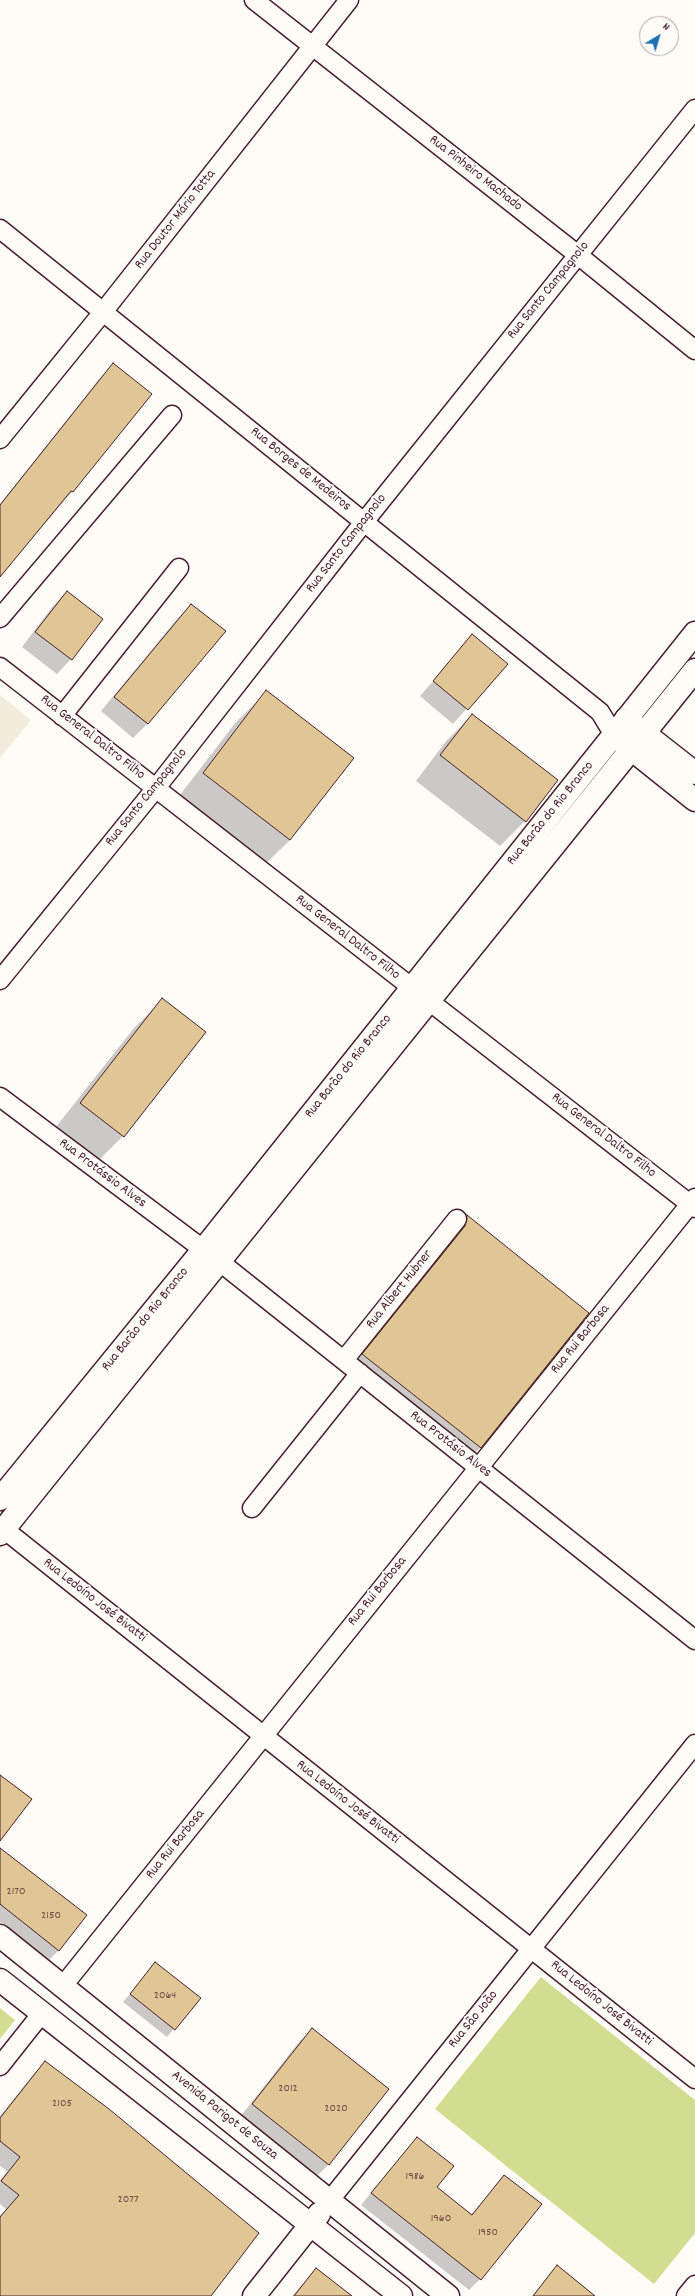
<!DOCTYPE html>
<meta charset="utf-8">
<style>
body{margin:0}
#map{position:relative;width:695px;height:2296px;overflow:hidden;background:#fdfcf7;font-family:Dekko,sans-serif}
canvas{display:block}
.north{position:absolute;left:639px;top:16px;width:40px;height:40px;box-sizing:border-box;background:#fdfcf7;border:1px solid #b5a4a5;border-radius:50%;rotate:38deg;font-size:11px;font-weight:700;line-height:16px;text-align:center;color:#4a1f2b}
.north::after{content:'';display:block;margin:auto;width:14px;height:18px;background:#1f6fb2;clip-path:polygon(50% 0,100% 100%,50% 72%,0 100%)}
</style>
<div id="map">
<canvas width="695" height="2296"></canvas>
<div class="north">N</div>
</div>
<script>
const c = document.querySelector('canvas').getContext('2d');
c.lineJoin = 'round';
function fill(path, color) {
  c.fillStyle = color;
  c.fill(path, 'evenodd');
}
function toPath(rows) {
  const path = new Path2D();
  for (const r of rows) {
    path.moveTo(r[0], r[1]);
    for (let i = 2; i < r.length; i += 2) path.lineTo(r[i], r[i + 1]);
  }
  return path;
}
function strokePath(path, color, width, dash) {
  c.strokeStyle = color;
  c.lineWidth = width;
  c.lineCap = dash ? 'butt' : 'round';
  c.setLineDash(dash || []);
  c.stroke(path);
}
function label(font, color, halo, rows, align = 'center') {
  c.font = font + ' Dekko,sans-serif';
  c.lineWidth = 4;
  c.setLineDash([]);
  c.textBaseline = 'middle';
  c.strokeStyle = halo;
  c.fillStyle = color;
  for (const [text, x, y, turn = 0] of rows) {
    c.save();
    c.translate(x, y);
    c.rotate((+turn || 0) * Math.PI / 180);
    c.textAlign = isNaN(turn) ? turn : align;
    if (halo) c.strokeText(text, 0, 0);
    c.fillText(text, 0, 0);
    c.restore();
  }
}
fill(toPath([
 [0,695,31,720,0,758]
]), '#f4ecda');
fill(toPath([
 [541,1977,695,2100,695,2233,654,2284,435,2109],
 [0,2008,15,2020,0,2039]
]), '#d1de91');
fill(toPath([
 [113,365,72,492,0,576,0,504,99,379],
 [67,592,102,619,71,659,57,674,22,647,53,606],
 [191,605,148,723,133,738,101,711,177,619],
 [473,636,506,664,453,724,420,696],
 [267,692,290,840,259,870,173,804,236,722],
 [472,715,525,821,500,846,416,781,447,740],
 [163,999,205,1032,123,1136,94,1165,52,1132,134,1028],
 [467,1216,588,1313,480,1448,466,1462,349,1369,451,1241,453,1230],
 [0,1849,59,1950,48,1961,0,1922],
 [156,1963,199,1998,167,2037,123,2002],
 [312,2030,388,2089,328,2165,315,2178,240,2117,299,2042],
 [45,2062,210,2296,0,2296,0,2216,6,2209,0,2204,0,2180,7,2171,0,2166,0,2116,32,2076],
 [417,2138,436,2187,471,2215,504,2176,480,2279,469,2290,361,2205],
 [557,2267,594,2296,532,2296],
 [316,2269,351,2296,292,2296]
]), '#0003');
const building = toPath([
 [113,363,152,394,73,492,71,491,0,577,0,505,113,363],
 [67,591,103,619,72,660,35,632,67,591],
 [191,604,226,631,148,724,114,697,191,604],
 [472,634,508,664,468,710,433,681,472,634],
 [266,690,354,758,290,840,203,773,266,690],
 [472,714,558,780,526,822,440,755,472,714],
 [162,998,206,1032,124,1137,80,1103,162,998],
 [467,1215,589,1313,481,1448,362,1354,465,1226,467,1215],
 [0,1775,32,1799,0,1841,0,1775],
 [0,1848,87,1915,59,1951,0,1904,0,1848],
 [155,1962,201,1998,175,2030,130,1994,155,1962],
 [312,2028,389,2089,329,2165,252,2104,312,2028],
 [45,2061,109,2109,259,2233,211,2296,0,2296,0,2217,19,2195,1,2181,20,2157,0,2141,0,2118,45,2061],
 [417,2137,454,2166,437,2187,472,2215,504,2175,542,2204,481,2280,371,2193,417,2137],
 [557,2265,595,2296,533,2296,557,2265],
 [316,2268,352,2296,294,2296,316,2268]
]);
fill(building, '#e0c595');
strokePath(building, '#4a1f2b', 1);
const minor = toPath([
 [254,0,578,255,695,350],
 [0,229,600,712,614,735],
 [0,439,103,312,349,0],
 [0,618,172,415],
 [0,667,695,1208],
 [62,716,179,568],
 [0,980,156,788,364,522,695,109],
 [0,1097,220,1262,695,1640],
 [344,1360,457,1219],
 [252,1508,360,1373],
 [0,1526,695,2079],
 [62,1987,695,1198],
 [0,2066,42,2013],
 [330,2200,695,1744],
 [686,2296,695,2285]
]);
const tertiary = toPath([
 [626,719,695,773],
 [616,737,695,800]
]);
const secondary = toPath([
 [0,1499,203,1250,695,633],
 [0,1534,695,670]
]);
const primary = toPath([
 [0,1936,448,2296],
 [0,1980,401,2296],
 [254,2296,319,2214]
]);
strokePath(minor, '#4a1f2b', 21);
strokePath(tertiary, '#4a1f2b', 25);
strokePath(secondary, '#4a1f2b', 25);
strokePath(primary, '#4a1f2b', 25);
strokePath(minor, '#fdfcf7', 18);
strokePath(tertiary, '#fdfcf7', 22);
strokePath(secondary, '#fdfcf7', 22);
strokePath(primary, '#fdfcf7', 22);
label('12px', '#704846', null, [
 ["2170",16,1892],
 ["2150",51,1916],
 ["2064",165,1996],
 ["2012",288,2089],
 ["2105",62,2104],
 ["2020",336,2109],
 ["1986",415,2177],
 ["2077",128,2200],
 ["1960",441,2219],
 ["1950",488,2233]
]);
label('14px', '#4a1f2b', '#fdfcf7', [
 ["Rua Pinheiro Machado",475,174,38],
 ["Rua Doutor Mário Totta",176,220,-52],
 ["Rua Santo Campagnolo",549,291,-51],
 ["Rua Borges de Medeiros",300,470,39],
 ["Rua Santo Campagnolo",347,544,-52],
 ["Rua General Daltro Filho",92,738,38],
 ["Rua Santo Campagnolo",147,798,-51],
 ["Rua Barão do Rio Branco",551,814,-51],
 ["Rua General Daltro Filho",347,938,38],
 ["Rua Barão do Rio Branco",349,1067,-51],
 ["Rua General Daltro Filho",603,1136,38],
 ["Rua Protássio Alves",102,1174,37],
 ["Rua Albert Hubner",400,1290,-51],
 ["Rua Barão do Rio Branco",146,1320,-51],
 ["Rua Rui Barbosa",581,1340,-51],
 ["Rua Protásio Alves",450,1445,38],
 ["Rua Rui Barbosa",378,1592,-51],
 ["Rua Ledoíno José Bivatti",94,1601,38],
 ["Rua Ledoíno José Bivatti",347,1803,38],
 ["Rua Rui Barbosa",176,1845,-51],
 ["Rua Ledoíno José Bivatti",601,2004,39],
 ["Rua São João",474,2020,-51],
 ["Avenida Parigot de Souza",224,2116,39]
]);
</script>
